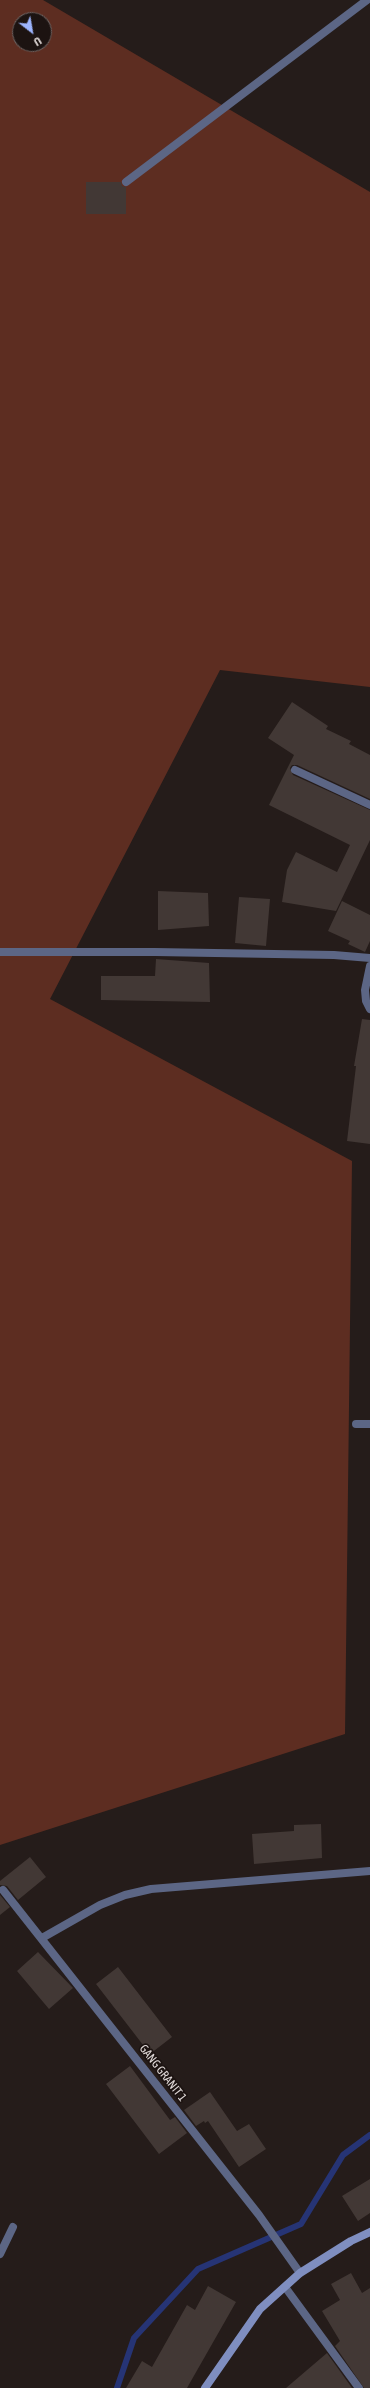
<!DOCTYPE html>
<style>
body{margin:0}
#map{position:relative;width:370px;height:2388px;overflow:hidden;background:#251c1a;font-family:"Asap Condensed",sans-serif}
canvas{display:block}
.north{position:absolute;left:12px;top:12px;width:40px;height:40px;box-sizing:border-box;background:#1c1311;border:1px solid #6a6261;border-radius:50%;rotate:149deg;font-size:11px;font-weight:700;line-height:16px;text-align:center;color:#e0d9d8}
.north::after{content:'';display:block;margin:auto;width:14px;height:18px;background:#9db4fd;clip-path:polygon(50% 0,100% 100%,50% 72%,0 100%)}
</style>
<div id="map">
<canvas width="370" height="2388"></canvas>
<div class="north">U</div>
</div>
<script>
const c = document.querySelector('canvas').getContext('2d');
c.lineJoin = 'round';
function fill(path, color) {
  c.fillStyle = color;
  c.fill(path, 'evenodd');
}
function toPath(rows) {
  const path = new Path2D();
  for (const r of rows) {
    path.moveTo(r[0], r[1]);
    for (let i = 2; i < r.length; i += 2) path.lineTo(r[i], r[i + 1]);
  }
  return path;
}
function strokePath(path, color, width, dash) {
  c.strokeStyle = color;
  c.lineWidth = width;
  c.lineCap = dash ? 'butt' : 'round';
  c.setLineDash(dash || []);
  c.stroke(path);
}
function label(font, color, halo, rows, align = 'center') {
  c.font = font + ' "Asap Condensed",sans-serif';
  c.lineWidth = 3.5;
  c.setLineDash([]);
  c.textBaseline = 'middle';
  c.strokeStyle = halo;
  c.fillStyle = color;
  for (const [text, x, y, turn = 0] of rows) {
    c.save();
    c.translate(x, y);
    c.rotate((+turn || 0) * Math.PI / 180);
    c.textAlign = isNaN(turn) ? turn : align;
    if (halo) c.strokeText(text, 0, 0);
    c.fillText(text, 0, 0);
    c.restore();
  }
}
fill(toPath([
 [0,0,43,0,370,192,370,687,220,670,50,999,352,1161,345,1734,0,1845],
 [20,20,44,20,44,44,20,44]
]), '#5d2d21');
strokePath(toPath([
 [117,2388,134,2338,198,2269,301,2224,343,2155,370,2135]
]), '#263475', 6);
fill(toPath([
 [86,182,121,182,122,186,126,187,126,214,86,214],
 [292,702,328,726,326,729,351,741,349,744,370,755,370,799,297,765,292,765,290,768,293,775,370,810,370,840,336,911,282,902,287,870,296,852,337,872,350,845,269,805,294,755,268,738],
 [158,891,208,893,209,926,158,930],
 [239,897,270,899,266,946,235,943],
 [342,901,370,915,370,941,365,952,348,944,350,941,328,931],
 [156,959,209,963,210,1002,101,1000,101,976,155,976],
 [362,1019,370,1020,370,1144,347,1141,356,1066,354,1066],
 [321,1824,322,1858,254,1864,252,1834,294,1831,294,1825],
 [30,1857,46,1877,18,1900,7,1886,0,1885,0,1881],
 [0,1895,10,1907,0,1915],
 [38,1952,73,1988,49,2009,17,1971],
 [118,1967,172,2037,150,2054,96,1984],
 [130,2066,170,2120,175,2117,187,2133,159,2154,106,2084],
 [210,2092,237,2131,249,2124,266,2149,239,2167,208,2121,205,2123,204,2121,196,2126,184,2110],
 [370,2179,370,2213,358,2221,342,2196],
 [351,2273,362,2293,370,2288,370,2388,364,2388,335,2346,340,2341,322,2311,340,2300,331,2284],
 [208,2286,236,2302,187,2388,126,2388,142,2361,152,2367,187,2305,195,2310],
 [327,2353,352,2388,286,2388]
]), '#423835');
strokePath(toPath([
 [126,182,367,0],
 [295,770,370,805],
 [0,952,155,952,334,955,370,958],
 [370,966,365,990,366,1001,370,1009],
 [356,1424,370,1424],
 [3,1890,259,2215,300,2273],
 [42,1938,100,1905,125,1895,151,1889,370,1871],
 [0,2254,13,2227],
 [285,2287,359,2388]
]), '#5c6685', 8);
strokePath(toPath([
 [205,2388,260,2309,300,2273,351,2241,370,2232]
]), '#7f8ec0', 8);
label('12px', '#e0d9d8', '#1c1311', [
 ["GANG GRANIT 1",163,2073,52]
]);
</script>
